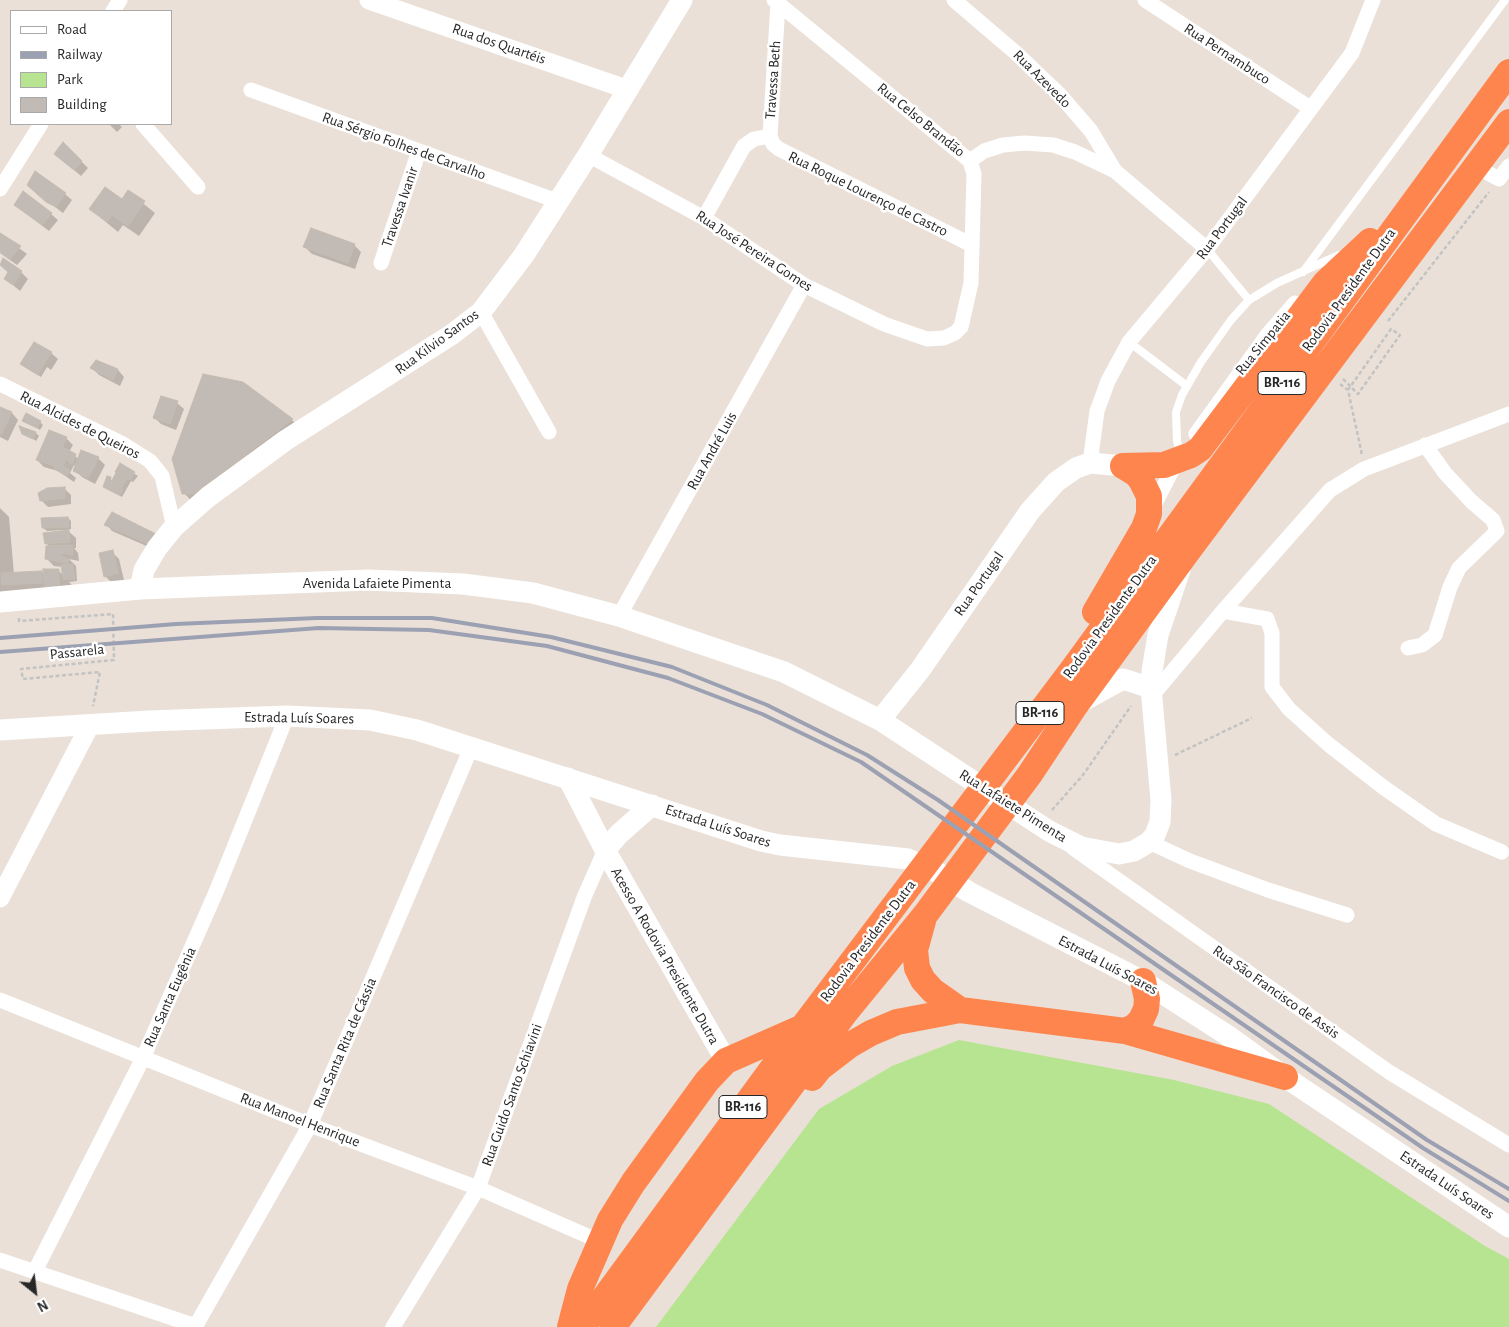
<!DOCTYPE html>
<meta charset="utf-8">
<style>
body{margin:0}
#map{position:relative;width:1509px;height:1327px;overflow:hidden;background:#eae0d7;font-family:"Alegreya Sans",sans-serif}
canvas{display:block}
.legend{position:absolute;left:10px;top:10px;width:162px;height:115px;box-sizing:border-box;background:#fff;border:1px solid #a9a9a9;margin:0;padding:6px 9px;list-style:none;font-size:15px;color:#272727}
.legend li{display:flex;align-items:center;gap:10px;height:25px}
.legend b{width:25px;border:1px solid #a9a9a9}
.north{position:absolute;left:10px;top:1267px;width:50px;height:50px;-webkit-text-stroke:4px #fff;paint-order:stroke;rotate:151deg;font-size:14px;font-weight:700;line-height:20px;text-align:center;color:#272727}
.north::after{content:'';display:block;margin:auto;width:18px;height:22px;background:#272727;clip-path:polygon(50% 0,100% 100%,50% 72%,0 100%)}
</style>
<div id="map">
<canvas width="1509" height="1327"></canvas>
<ul class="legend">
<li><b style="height:6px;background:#fff"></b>Road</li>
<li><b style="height:6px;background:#9ba1b2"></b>Railway</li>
<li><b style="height:14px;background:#b7e491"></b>Park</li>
<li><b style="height:14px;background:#c2bab4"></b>Building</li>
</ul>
<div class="north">N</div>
</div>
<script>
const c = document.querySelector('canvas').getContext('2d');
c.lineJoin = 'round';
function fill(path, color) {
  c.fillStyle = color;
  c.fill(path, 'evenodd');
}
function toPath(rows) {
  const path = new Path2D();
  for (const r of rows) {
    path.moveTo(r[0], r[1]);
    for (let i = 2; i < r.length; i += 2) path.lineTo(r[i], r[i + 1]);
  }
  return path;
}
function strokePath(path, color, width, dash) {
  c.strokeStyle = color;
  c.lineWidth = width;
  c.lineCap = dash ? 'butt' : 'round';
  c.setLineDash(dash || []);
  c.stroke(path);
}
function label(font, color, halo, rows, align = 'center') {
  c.font = font + ' "Alegreya Sans",sans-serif';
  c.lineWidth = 5;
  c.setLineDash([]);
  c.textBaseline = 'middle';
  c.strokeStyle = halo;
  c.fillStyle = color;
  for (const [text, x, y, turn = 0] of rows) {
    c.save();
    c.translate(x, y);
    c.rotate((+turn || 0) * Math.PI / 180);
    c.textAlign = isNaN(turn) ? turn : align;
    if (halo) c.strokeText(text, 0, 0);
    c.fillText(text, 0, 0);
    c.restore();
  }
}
fill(toPath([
 [959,1040,1174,1080,1269,1104,1485,1246,1509,1259,1509,1327,656,1327,819,1109,892,1066]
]), '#b7e491');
fill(toPath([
 [109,124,119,124,122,127,117,132],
 [63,143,88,168,81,176,62,160],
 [35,192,65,194,72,200,63,213],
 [129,192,155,213,139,236,123,225,118,232,90,209,122,201],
 [15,205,51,214,58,220,49,231],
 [0,234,27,254,17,265,0,253],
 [354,245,361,252,355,269,312,254,305,247],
 [9,272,21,272,28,279,20,291,6,279],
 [51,353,58,359,51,370,47,367,41,377,25,367],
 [92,368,118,370,124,377,120,386,99,375],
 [242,383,292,420,306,434,198,508,184,493],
 [177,403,184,409,176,430,161,424,154,417],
 [1,409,12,413,18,420,8,441,0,437],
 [24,420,40,422,43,425,40,430],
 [24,433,36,433,39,436,36,441],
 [66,438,73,445,69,452,79,459,98,458,105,465,95,484,82,477,75,470,76,467,74,465,70,473,76,478,74,482,58,471,44,467,37,460],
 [120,465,138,476,133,482,131,481,122,497,104,487,108,477,113,481],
 [64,488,71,495,71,504,48,507,41,500],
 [0,508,9,517,14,574,42,572,45,575,58,570,63,575,63,567,54,566,47,559,50,547,46,543,64,532,64,530,47,531,43,528,68,518,71,521,71,529,67,530,76,538,76,548,74,548,78,553,79,561,69,559,76,566,77,581,69,582,72,585,0,600],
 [106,524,164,543,158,551,112,531],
 [112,552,119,559,124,580,112,583,105,576]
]), '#0003');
const building = toPath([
 [63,142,82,161,74,170,54,154,63,142],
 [35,171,66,193,56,207,46,202,27,185,35,171],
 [105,187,122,199,128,190,145,201,128,226,112,215,107,222,89,209,105,187],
 [23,191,52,213,42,225,14,205,23,191],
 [311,228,355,244,348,263,303,247,311,228],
 [0,233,21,246,10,259,0,252,0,233],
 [3,258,22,271,13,285,4,279,8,272,0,265,3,258],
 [34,342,52,352,44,364,27,353,34,342],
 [27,353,44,364,38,375,20,364,27,353],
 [96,360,118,369,113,380,90,368,96,360],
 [203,374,243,382,293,419,194,494,182,494,172,459,203,374],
 [161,396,178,401,170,424,153,418,161,396],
 [0,407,12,412,1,435,0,434,0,407],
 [26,413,41,421,37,428,22,421,26,413],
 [19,426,36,432,33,439,22,434,19,426],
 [49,430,67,437,54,466,36,460,49,430],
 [62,447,76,454,72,465,66,459,63,466,70,470,67,476,54,469,62,447],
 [81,450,99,457,88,478,73,471,81,450],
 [120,463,135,472,130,480,115,472,120,463],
 [116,473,127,479,121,488,111,482,116,473],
 [107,476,111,477,110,482,123,490,119,495,103,487,107,476],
 [65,487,65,498,40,501,38,493,47,488,65,487],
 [112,512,158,535,151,545,104,525,112,512],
 [68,517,69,527,42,528,41,518,68,517],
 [69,530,70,542,45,544,43,533,69,530],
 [72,545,73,555,61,553,61,556,70,559,67,563,45,559,46,546,72,545],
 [113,550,118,573,104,577,99,553,113,550],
 [73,564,75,579,63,579,61,565,73,564],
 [43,569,59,569,59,588,45,589,43,569],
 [42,571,42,583,2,585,1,573,42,571]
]);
fill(building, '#c2bab4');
strokePath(building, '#c5bcb1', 1);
strokePath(toPath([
 [1388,321,1489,192],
 [1343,379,1358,394,1400,335,1391,329,1348,390],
 [1340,384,1348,390,1362,455],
 [19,618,19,621,113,614,114,660,21,669,23,679,100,672,93,706],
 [1175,755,1252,718],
 [1052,810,1083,775,1131,706]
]), '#c3c3c3', 2.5, [4, 2.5]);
strokePath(toPath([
 [1207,249,1249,300],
 [1303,272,1505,0],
 [1129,342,1187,386],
 [1181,455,1177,441,1176,412,1182,395,1201,362,1231,320,1249,300,1277,283,1339,255]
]), '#fff', 8);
strokePath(toPath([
 [774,0,970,161],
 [954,0,1016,53,1060,95,1091,131,1115,171],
 [1145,0,1310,108],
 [778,3,770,136,773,144,779,149,972,245],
 [113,11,120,0],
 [251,90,557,201],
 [143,124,198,187],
 [588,155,704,218,804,285,884,324,927,339,944,338,955,333,961,327,971,283,974,174,970,161],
 [970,161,984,151,1003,145,1025,143,1053,145,1075,152,1115,171,1207,249],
 [1484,171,1499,179,1509,166],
 [0,189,41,124],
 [704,218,744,146,754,139,770,136],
 [381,263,419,151],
 [481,312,549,432],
 [0,384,123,444,150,461,162,476,174,527],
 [1196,434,1268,334,1295,303],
 [1090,463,1097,411,1108,381,1129,342,1207,249,1352,53,1373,0],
 [1152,509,1178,459],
 [1223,611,1267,619,1272,633,1272,687,1289,709,1328,744,1383,787,1436,824,1502,852],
 [619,616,804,285],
 [1408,648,1422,645,1435,635,1450,587,1459,568,1497,531,1493,520,1471,501,1445,473,1425,445],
 [1151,697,1223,611,1330,490,1364,469,1509,414],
 [1149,842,1190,861,1268,890,1347,915],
 [1073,848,1389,1072,1509,1145],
 [0,1000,310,1125,478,1188,599,1241],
 [0,1260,196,1326],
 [35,1271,143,1058,216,892,287,716],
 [195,1327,310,1125,471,748],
 [393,1327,478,1188,585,895,605,850]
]), '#fff', 15);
strokePath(toPath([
 [369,0,629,90],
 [0,898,90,725]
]), '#fff', 19);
strokePath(toPath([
 [140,589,144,570,157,548,174,527,208,497,286,440,451,335,481,312,524,255,588,155,682,0],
 [0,602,140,589,368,580,463,584,533,593,619,616,784,672,880,720,1049,831,1081,847,1119,854,1134,851,1149,842,1155,835,1160,822,1161,800,1151,688,1152,671,1158,635,1180,570],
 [1081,702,1123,679,1151,688],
 [880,720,920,670,1030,511,1056,482,1076,468,1090,463,1123,466],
 [0,730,149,721,287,716,370,720,417,730,761,841,780,845,908,859,935,871,969,892,1143,981,1227,1035,1285,1077,1509,1227],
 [568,778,605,850,726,1061],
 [605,850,619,834,652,805]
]), '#fff', 21);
strokePath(toPath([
 [1123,466,1164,465,1191,455,1200,449,1325,283,1370,241],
 [1095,612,1144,528,1149,514,1149,496,1141,480,1136,474,1123,466],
 [923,921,915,950,917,968,923,980,933,991,960,1010],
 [1125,1031,1134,1027,1141,1020,1146,1009,1147,999,1143,981],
 [812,1078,820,1068,850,1045,871,1033,897,1022,960,1010,1125,1031,1285,1077],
 [570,1327,580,1289,610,1220,633,1183,707,1081,726,1061,801,1028],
 [583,1327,802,1028,1072,670,1509,72],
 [613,1327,845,1013,925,915,1030,774,1075,706,1188,551,1509,122]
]), '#ff854e', 26);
strokePath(toPath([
 [0,638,176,624,317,618,432,618,551,637,672,667,767,705,867,755,938,800,1427,1140,1509,1189],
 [0,652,319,628,429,630,547,646,668,678,762,714,861,762,1423,1148,1509,1201]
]), '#9ba1b2', 4);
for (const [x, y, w] of [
 [1282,383,48],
 [1040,713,48],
 [743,1107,48]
]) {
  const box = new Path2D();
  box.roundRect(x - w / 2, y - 11.5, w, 23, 4);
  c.fillStyle = '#fff';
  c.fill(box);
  strokePath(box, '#272727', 1);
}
label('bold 14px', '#272727', null, [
 ["BR-116",1282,383],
 ["BR-116",1040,713],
 ["BR-116",743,1107]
]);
label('15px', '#272727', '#fff', [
 ["Rua dos Quartéis",499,44,19],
 ["Rua Pernambuco",1227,54,33],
 ["Rua Azevedo",1042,79,45],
 ["Travessa Beth",773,80,-86],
 ["Rua Celso Brandão",921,120,39],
 ["Rua Sérgio Folhes de Carvalho",404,146,20],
 ["Rua Roque Lourenço de Castro",868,194,26],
 ["Travessa Ivanir",400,207,-71],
 ["Rua Portugal",1222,228,-53],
 ["Rua José Pereira Gomes",754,251,33],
 ["Rodovia Presidente Dutra",1349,290,-54],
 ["Rua Kilvio Santos",437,342,-36],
 ["Rua Simpatia",1263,343,-51],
 ["Rua Alcides de Queiros",80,425,27],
 ["Rua André Luis",712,451,-61],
 ["Avenida Lafaiete Pimenta",377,583],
 ["Rua Portugal",979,584,-55],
 ["Rodovia Presidente Dutra",1110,617,-54],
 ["Passarela",77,652,-6],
 ["Estrada Luís Soares",299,718,1],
 ["Rua Lafaiete Pimenta",1013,806,32],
 ["Estrada Luís Soares",718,826,18],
 ["Rodovia Presidente Dutra",868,941,-53],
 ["Acesso A Rodovia Presidente Dutra",665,956,60],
 ["Estrada Luís Soares",1108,965,28],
 ["Rua São Francisco de Assis",1276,992,35],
 ["Rua Santa Eugênia",170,997,-66],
 ["Rua Santa Rita de Cássia",345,1043,-67],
 ["Rua Guido Santo Schiavini",512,1095,-70],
 ["Rua Manoel Henrique",300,1120,21],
 ["Estrada Luís Soares",1447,1185,34]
]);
</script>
